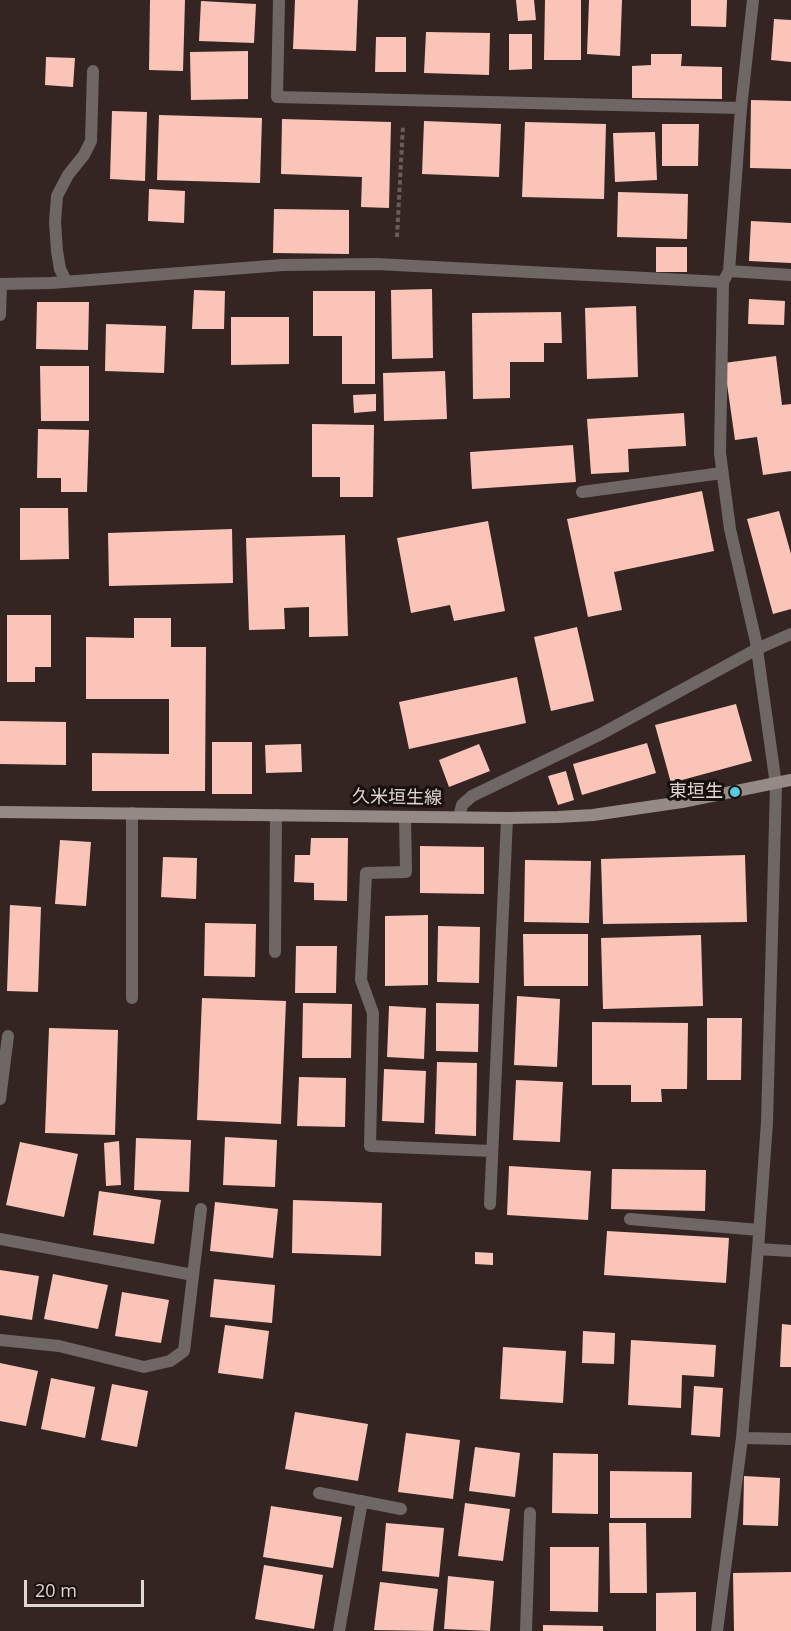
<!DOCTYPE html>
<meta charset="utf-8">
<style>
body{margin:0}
#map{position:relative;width:791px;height:1631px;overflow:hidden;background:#342522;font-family:"Open Sans",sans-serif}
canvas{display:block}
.scale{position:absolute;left:24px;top:1580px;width:120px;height:27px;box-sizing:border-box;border:3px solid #e0d6d3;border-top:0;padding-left:8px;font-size:18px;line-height:21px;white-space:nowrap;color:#e0d6d3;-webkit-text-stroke:4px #17100f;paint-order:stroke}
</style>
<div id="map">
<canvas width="791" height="1631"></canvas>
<div class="scale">20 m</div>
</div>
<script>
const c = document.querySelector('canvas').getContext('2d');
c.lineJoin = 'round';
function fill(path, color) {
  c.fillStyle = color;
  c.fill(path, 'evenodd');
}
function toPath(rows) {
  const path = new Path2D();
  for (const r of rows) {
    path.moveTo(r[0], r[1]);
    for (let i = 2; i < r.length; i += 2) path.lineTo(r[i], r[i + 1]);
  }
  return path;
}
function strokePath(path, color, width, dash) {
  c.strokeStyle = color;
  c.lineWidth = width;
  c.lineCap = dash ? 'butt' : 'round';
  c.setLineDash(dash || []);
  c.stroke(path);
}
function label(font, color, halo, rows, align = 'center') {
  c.font = font + ' "Open Sans","Noto Sans JP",sans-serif';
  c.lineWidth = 6;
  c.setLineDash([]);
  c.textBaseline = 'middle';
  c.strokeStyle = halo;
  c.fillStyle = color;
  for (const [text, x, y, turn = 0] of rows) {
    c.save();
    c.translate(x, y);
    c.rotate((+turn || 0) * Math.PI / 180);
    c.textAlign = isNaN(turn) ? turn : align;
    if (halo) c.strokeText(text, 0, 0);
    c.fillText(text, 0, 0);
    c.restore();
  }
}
fill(toPath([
 [150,0,185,0,183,71,149,70],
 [295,0,358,0,356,51,293,49],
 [516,0,534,0,536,20,518,21],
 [545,0,581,0,581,60,544,60],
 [589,0,622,0,620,56,587,54],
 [691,0,727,0,726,27,691,26],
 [201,1,256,4,254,43,199,41],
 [774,19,791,20,791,62,771,60],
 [426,32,490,33,489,75,424,73],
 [509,34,532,34,532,69,509,70],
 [376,37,406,37,406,72,375,72],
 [248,51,248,99,191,100,190,52],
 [651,54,682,54,681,66,722,67,722,99,632,98,632,66,651,65],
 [46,57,75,58,73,87,45,85],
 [751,100,791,101,791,169,750,168],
 [112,111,147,112,145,181,110,179],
 [159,115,262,118,260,183,157,180],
 [282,119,391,122,389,208,361,207,362,177,281,174],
 [424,121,501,124,499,177,422,174],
 [525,122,606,124,604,199,522,197],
 [662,124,699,124,698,166,662,166],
 [655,132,657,180,615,182,613,133],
 [149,189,185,191,184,223,148,221],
 [618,192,688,194,687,239,617,237],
 [274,209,349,210,349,254,273,253],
 [751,221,791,223,791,263,749,261],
 [656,247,687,247,687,272,656,272],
 [432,289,433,358,392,359,391,290],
 [194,290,225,291,224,329,192,329],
 [313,291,375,291,375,384,342,384,342,336,313,336],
 [749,299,785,301,784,325,748,324],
 [37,302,89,302,88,350,36,349],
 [636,306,638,377,587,379,585,308],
 [561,312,562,343,544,343,544,362,510,362,510,398,473,399,472,313],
 [231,317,289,317,289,364,231,365],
 [106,324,166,326,164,373,105,371],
 [776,356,782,405,791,404,791,471,763,475,757,437,735,440,724,363],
 [40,366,89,366,89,421,41,421],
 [445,371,447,419,384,421,383,373],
 [376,394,376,411,354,413,353,395],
 [684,413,686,446,628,449,629,472,591,474,587,419],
 [312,424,374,425,373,497,340,497,340,477,312,477],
 [38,429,89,430,87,492,61,492,61,478,37,478],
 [573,445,576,482,472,489,470,452],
 [702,491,714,551,614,572,622,610,588,617,567,519],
 [20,508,68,508,69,559,20,560],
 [779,511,791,554,791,609,773,614,747,519],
 [488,521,505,611,454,621,450,605,411,613,397,538],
 [232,529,233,583,109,586,108,533],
 [345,535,348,636,309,637,309,607,284,608,285,629,249,630,246,538],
 [7,615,51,615,51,667,35,667,35,682,7,682],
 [134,618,171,618,171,647,206,647,205,791,92,791,92,753,169,754,169,699,86,699,86,637,134,638],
 [577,627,594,701,551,711,534,637],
 [517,677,526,723,409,749,399,702],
 [736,704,752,761,671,783,655,725],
 [0,721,66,722,66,765,0,764],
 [212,742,252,742,252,794,212,794],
 [647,743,656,773,582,795,573,764],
 [301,744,302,772,266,773,265,745],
 [479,744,490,771,449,787,439,760],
 [566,771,574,800,558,805,548,776],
 [311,838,348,838,347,901,314,900,314,883,294,882,295,855,310,855],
 [60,840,91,842,86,906,55,904],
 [420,846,484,847,484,894,420,893],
 [745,855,747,922,603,924,601,859],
 [163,857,197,858,196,899,161,897],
 [525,860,591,861,589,923,524,922],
 [10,905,41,907,38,992,7,991],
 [428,915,428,985,385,986,385,916],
 [205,923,256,924,255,977,204,976],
 [438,926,480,927,479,983,437,982],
 [523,934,588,934,588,986,524,986],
 [701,935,703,1006,603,1009,601,938],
 [296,946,337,946,336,993,295,993],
 [517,996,560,999,557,1067,514,1065],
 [202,998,286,1001,281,1124,197,1120],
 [303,1003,352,1004,351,1058,302,1058],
 [436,1003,479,1004,478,1052,436,1051],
 [389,1006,426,1008,424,1059,387,1057],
 [707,1018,742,1018,741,1080,707,1080],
 [592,1022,688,1023,687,1089,661,1089,662,1102,631,1102,631,1085,592,1085],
 [49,1028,118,1030,115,1135,45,1133],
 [437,1062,477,1063,476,1136,435,1134],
 [384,1069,426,1071,424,1123,382,1121],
 [299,1077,346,1078,345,1127,297,1126],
 [516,1080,563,1082,560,1142,513,1140],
 [225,1137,277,1140,275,1187,223,1185],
 [136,1138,191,1140,189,1192,134,1190],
 [119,1141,121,1185,106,1186,104,1143],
 [20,1142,78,1154,64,1217,6,1205],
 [509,1166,591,1171,588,1220,507,1215],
 [612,1169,706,1170,705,1211,611,1209],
 [99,1191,161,1200,154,1244,93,1235],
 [293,1200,382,1203,381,1256,292,1253],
 [215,1202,278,1209,273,1258,210,1251],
 [607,1231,729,1238,726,1283,604,1275],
 [475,1252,493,1253,493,1265,475,1264],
 [0,1270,39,1276,32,1320,0,1315],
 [53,1274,108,1285,98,1329,44,1319],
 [214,1279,275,1285,272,1323,210,1317],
 [122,1292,169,1300,161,1343,115,1336],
 [782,1324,791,1325,791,1367,780,1367],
 [225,1325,269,1331,263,1379,218,1373],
 [583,1331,615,1333,614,1364,582,1363],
 [631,1340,716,1345,714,1377,682,1375,681,1408,628,1405],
 [503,1347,566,1351,563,1403,500,1399],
 [0,1363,38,1371,26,1426,0,1421],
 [51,1378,95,1387,85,1438,41,1429],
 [112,1384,148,1391,137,1447,101,1440],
 [694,1386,723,1388,720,1437,691,1435],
 [295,1412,368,1424,358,1481,285,1469],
 [406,1433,460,1440,453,1499,398,1492],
 [475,1447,520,1453,515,1497,469,1491],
 [553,1453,598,1454,598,1514,552,1513],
 [610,1471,692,1472,691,1518,610,1518],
 [744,1476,780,1478,778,1526,743,1525],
 [465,1503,510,1509,503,1561,458,1556],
 [271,1506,342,1517,333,1568,263,1557],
 [386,1523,444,1528,439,1577,382,1571],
 [609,1523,646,1523,647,1593,610,1593],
 [550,1547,599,1547,598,1612,550,1611],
 [264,1565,323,1575,314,1629,255,1619],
 [791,1572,791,1631,734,1631,733,1573],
 [448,1576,494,1581,490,1631,444,1629],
 [380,1582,438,1589,433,1631,374,1630],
 [696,1592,696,1631,656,1631,656,1593],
 [543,1625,603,1626,603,1631,543,1631]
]), '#fac5b8');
strokePath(toPath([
 [397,237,403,125]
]), '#6b5d5a', 4, [4.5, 3]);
strokePath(toPath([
 [0,315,1,284],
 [275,952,276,815],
 [742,1438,791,1439],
 [526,1631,530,1513]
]), '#6f6765', 12);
strokePath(toPath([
 [279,0,277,97,741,108],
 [729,271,791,275],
 [66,281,60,269,57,251,55,222,57,196,68,175,84,155,91,141,93,71],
 [0,284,51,283,283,265,376,264,723,282],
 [582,492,722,473],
 [132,813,132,998],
 [405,817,406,872,366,873,361,980,373,1013,370,1146,492,1151],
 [459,817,462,805,472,796,601,734,757,649,791,634],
 [0,1099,8,1036],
 [490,1204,507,818],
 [630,1219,759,1230],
 [0,1239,193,1275],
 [758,1249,791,1251],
 [0,1340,59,1346,144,1367,170,1361,184,1351,201,1209],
 [319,1493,401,1509],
 [339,1631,362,1501],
 [717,1631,742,1438,758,1249,767,1122,776,785,756,642,730,529,720,453,723,282,729,271,741,108,753,0]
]), '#6f6765', 12);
strokePath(toPath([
 [0,812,507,818,558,817,593,815,682,802,791,780]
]), '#968a87', 12);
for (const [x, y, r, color] of [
 [735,792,6,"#56c9e1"]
]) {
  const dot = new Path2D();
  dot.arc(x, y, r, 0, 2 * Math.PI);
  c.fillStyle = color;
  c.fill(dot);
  strokePath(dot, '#17100f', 2);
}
label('18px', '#e0d6d3', '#17100f', [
 ["東垣生",723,792]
], 'right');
label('18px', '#e0d6d3', '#17100f', [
 ["久米垣生線",397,798,1]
]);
</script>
